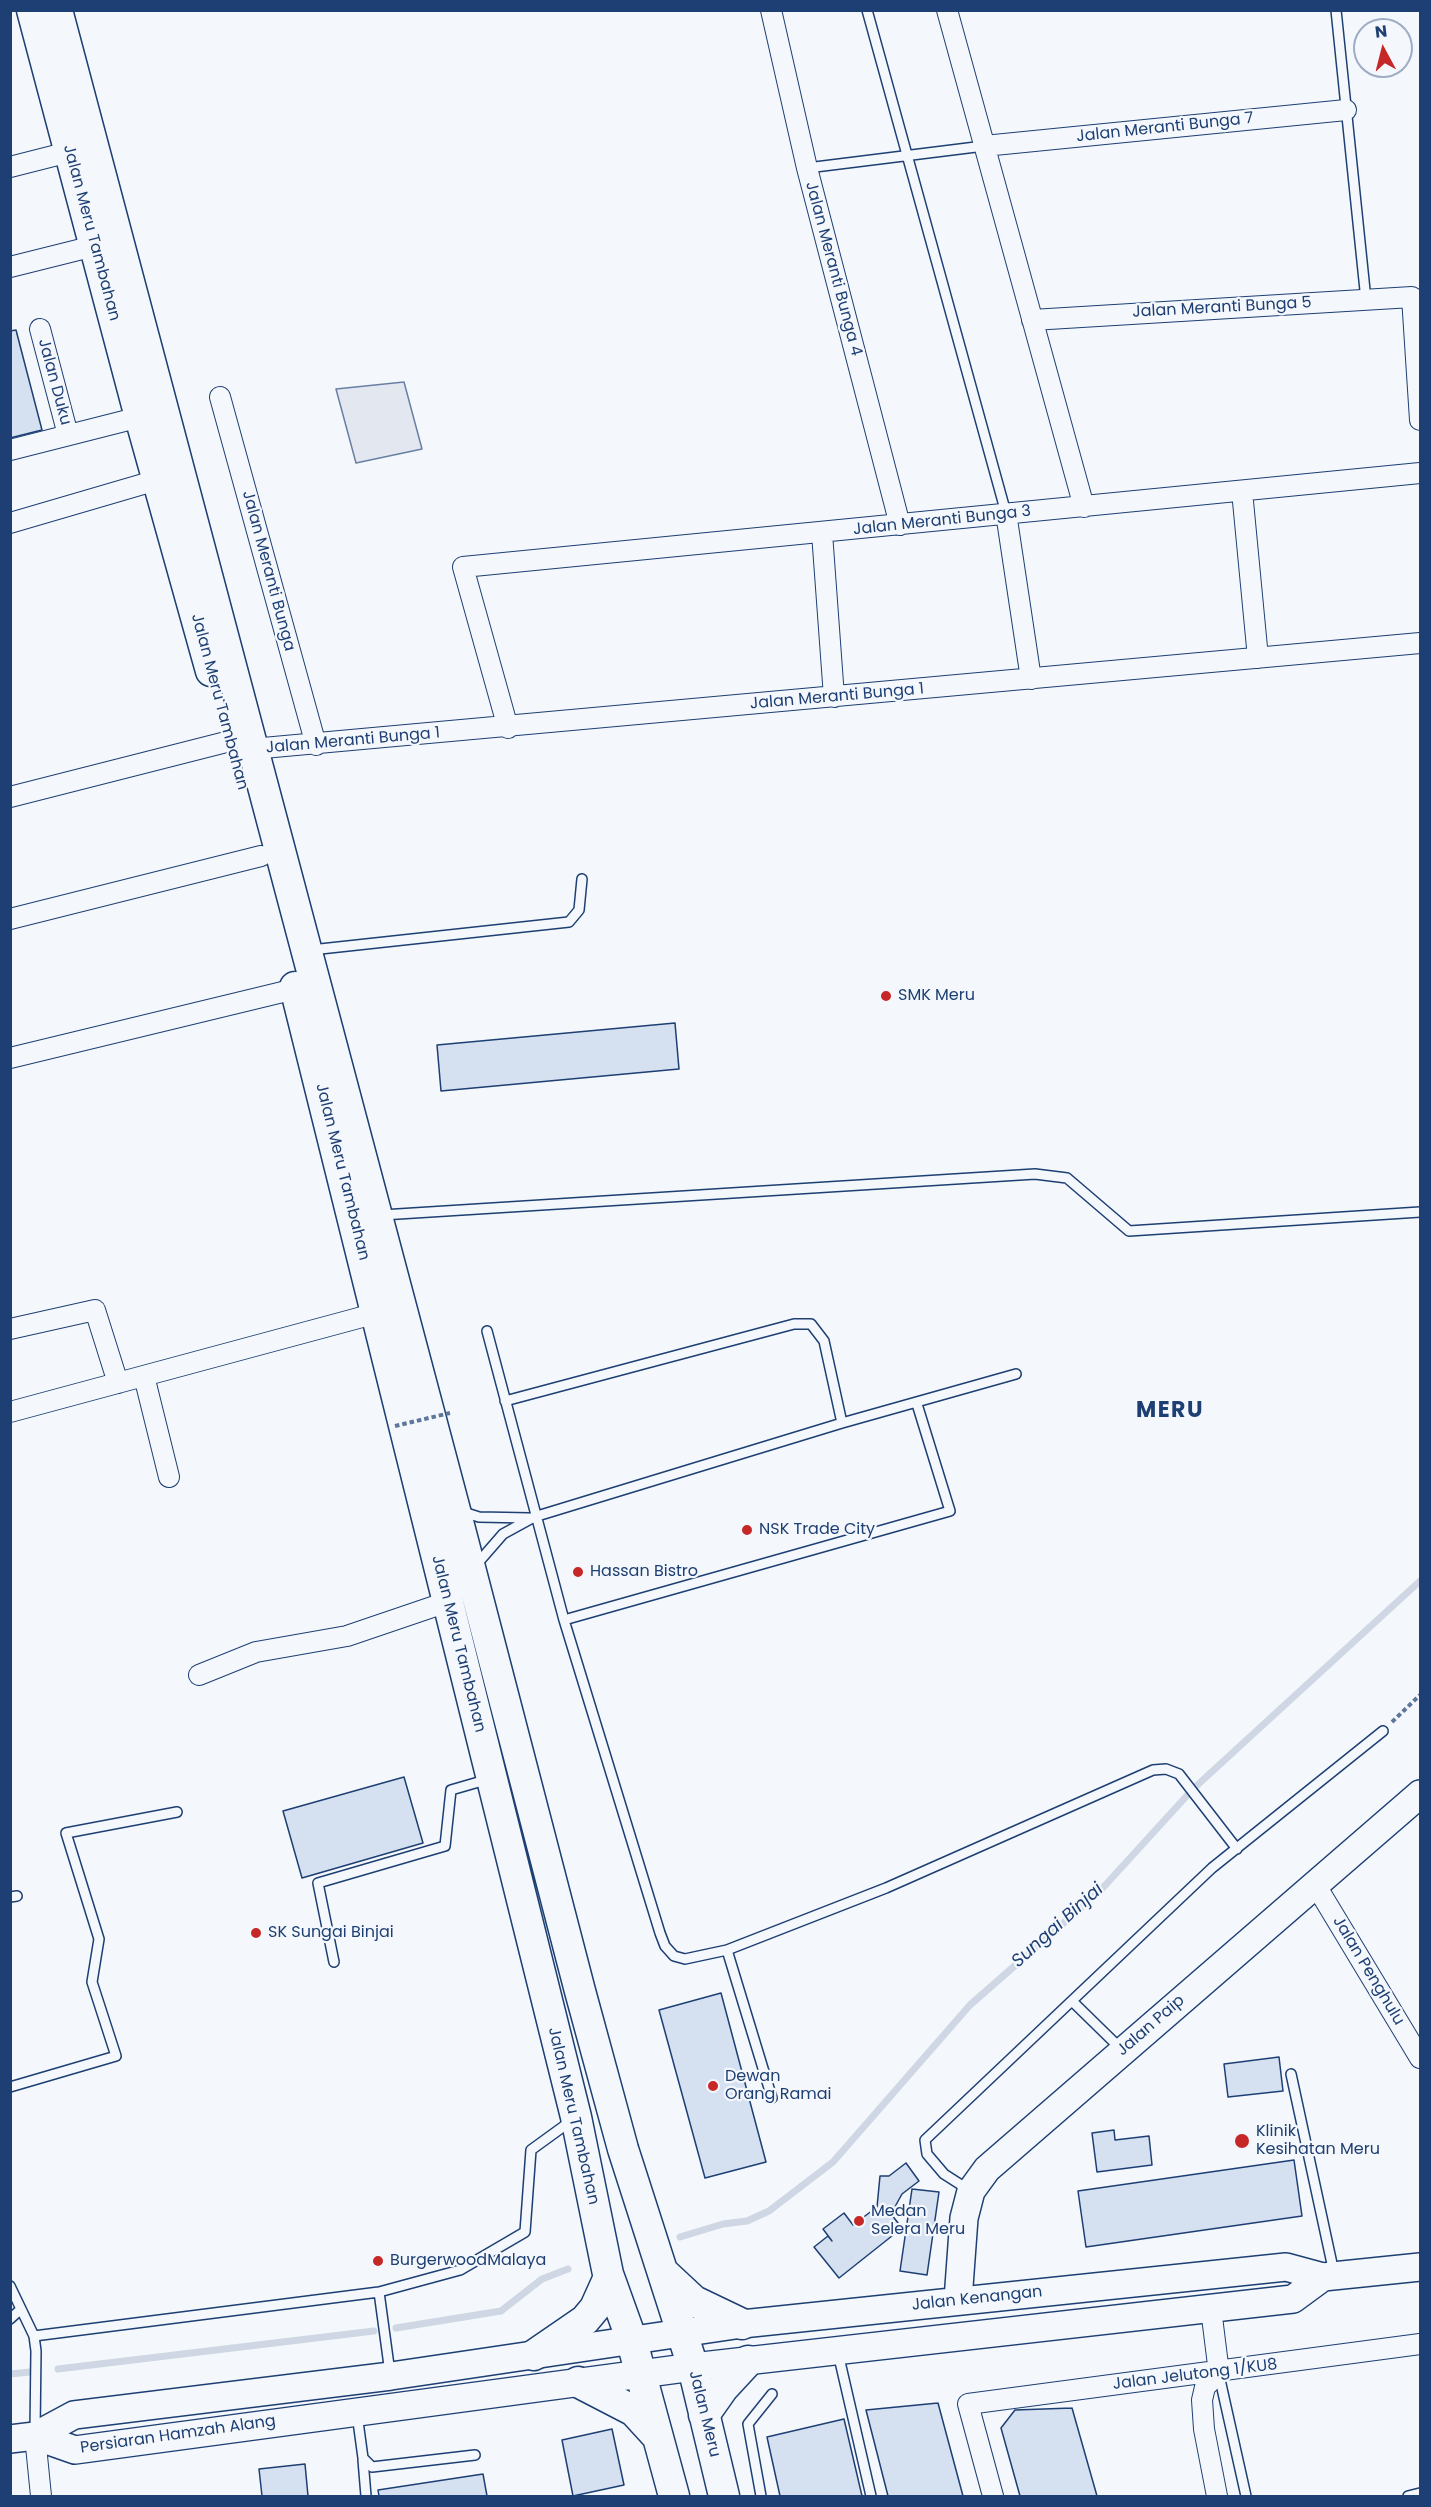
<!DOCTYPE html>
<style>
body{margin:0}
#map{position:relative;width:1431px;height:2507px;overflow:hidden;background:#f4f7fb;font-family:Poppins,sans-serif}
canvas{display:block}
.frame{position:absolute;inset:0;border:12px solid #1d3f73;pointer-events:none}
.north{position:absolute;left:1353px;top:18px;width:60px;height:60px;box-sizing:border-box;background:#f4f7fb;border:2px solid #9eadc5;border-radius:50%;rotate:353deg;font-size:16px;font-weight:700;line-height:24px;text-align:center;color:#1d3f73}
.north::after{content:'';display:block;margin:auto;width:21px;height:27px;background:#c62828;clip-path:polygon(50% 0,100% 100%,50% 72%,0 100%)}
</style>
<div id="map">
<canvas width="1431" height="2507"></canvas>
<div class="frame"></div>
<div class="north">N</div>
</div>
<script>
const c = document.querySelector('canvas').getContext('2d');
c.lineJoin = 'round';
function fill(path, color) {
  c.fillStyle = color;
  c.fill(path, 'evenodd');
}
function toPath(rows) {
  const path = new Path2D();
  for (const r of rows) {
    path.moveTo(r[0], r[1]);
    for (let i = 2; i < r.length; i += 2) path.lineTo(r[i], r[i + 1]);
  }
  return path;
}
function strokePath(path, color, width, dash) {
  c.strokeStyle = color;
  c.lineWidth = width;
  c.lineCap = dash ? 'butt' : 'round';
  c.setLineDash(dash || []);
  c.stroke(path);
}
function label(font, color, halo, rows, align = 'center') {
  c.font = font + ' Poppins,sans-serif';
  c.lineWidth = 4.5;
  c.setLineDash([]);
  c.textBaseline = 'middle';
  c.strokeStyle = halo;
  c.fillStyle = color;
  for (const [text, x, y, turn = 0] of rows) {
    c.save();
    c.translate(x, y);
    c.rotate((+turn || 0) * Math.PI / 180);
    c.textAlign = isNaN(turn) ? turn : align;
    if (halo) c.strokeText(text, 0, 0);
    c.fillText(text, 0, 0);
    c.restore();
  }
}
const parking = toPath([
 [404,382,422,449,356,463,336,389,404,382]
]);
fill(parking, '#e3e8f0');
strokePath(parking, '#687fa3', 1.5);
strokePath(toPath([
 [680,2237,723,2224,747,2221,769,2211,833,2162,970,2005,1099,1892,1193,1789,1420,1581],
 [396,2328,501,2311,542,2279,568,2269],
 [58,2369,374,2331],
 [10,2374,30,2372]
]), '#cfd7e4', 7);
const building = toPath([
 [16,330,42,430,10,438,10,331,16,330],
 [675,1023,679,1069,441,1091,437,1045,675,1023],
 [404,1777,423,1843,302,1878,283,1811,404,1777],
 [721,1993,766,2162,705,2178,659,2010,721,1993],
 [1279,2057,1283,2091,1228,2097,1224,2064,1279,2057],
 [1114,2130,1115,2140,1149,2136,1152,2165,1097,2172,1092,2133,1114,2130],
 [1294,2160,1302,2216,1086,2247,1078,2191,1294,2160],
 [906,2163,919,2181,902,2194,891,2214,902,2228,839,2278,814,2247,828,2236,832,2241,823,2229,844,2213,853,2225,877,2207,880,2176,889,2176,906,2163],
 [912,2189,939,2192,927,2275,900,2271,912,2189],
 [938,2403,963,2496,888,2496,866,2410,938,2403],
 [1072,2408,1097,2496,1020,2496,1001,2428,1015,2410,1072,2408],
 [844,2419,862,2496,780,2496,767,2437,844,2419],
 [612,2429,624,2485,573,2496,562,2440,612,2429],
 [305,2464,308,2496,262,2496,259,2469,305,2464],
 [483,2474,487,2496,379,2496,378,2490,483,2474]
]);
fill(building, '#d5e0f0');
strokePath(building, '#1d3f73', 1.5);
const lane = toPath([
 [867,10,1006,513],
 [1336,10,1366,300],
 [807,168,984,146],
 [311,950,569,922,579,910,582,879],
 [382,1215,1035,1174,1067,1178,1129,1231,1420,1212],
 [487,1331,564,1620,660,1933,665,1946,674,1956,685,1959,727,1950,886,1888,1153,1770,1166,1769,1179,1774,1237,1849],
 [505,1401,794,1324,811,1324,824,1341,842,1423],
 [460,1511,479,1517,529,1518],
 [476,1565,503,1534,534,1517,842,1423,1016,1374],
 [564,1620,950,1511,917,1404],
 [10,1897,17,1896],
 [727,1950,772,2098],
 [334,1962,318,1883,445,1846,451,1790,489,1779],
 [1072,2001,1122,2050],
 [1291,2074,1334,2273],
 [10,2087,116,2056,92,1982,99,1939,66,1833,177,1812],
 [969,2190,944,2174,927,2154,925,2140,1212,1868,1383,1731],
 [10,2286,34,2336,36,2351,35,2431],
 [379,2292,390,2373],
 [10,2319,21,2309],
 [34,2336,379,2292,460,2270,525,2232,531,2150,571,2121],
 [838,2353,871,2496],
 [1219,2375,1246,2496],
 [357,2414,363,2458,372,2467,475,2455],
 [363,2460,366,2496],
 [761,2496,748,2424,772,2394],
 [1408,2496,1420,2493]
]);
const street = toPath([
 [771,10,807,168,900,525],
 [947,10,1084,507],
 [984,146,1346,110],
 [10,167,69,152],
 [10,267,94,246],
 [1032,320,1412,297,1420,420],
 [40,329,68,435],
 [220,397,316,745],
 [10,450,140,417],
 [1242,491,1258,658],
 [1006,513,1031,679],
 [10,523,157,480],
 [822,533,834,697],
 [508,728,463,567,1420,473],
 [252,749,1420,643],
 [10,797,230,741],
 [10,919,261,856],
 [10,1058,295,989],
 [10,1329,95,1310,118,1383],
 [144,1376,169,1477],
 [10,1412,377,1313],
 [199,1675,256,1652,347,1636,447,1602],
 [1315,1884,1420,2058],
 [1211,2309,1219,2373],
 [35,2436,41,2496],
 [993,2496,968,2404,1420,2344],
 [1217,2496,1204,2429,1202,2400,1205,2387,1219,2373]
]);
const secondary = toPath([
 [958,2300,964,2218,971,2191,987,2169,1420,1794],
 [35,2436,75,2450,693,2367,1293,2299,1323,2277],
 [10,2439,35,2436,74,2415,391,2376,742,2324,1286,2267,1323,2277,1420,2267]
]);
const primary = toPath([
 [32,10,140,417,211,671],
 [57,10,455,1510,580,1991,623,2149,693,2367,724,2496],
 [295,987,576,2117,608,2274,631,2338,674,2496],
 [665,2274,694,2301,742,2324],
 [534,2355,585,2320,595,2308,609,2277],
 [578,2382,634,2411,656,2435],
 [704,2415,723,2388,748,2361]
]);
strokePath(lane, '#1d3f73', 12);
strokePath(street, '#1d3f73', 22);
strokePath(secondary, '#1d3f73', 30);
strokePath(primary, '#1d3f73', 33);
strokePath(toPath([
 [1392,1722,1420,1695]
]), '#5e769c', 4, [4.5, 3]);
strokePath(lane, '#f4f7fb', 9);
strokePath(street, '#f4f7fb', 20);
strokePath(secondary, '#f4f7fb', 27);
strokePath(primary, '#f4f7fb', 30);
strokePath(toPath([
 [395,1426,450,1413]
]), '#5e769c', 4, [4.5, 3]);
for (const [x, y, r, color] of [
 [886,996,6,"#c62828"],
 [747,1530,6,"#c62828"],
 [578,1572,6,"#c62828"],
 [256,1933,6,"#c62828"],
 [713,2086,6,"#c62828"],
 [1242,2141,8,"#c62828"],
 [859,2221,6,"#c62828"],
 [378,2261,6,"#c62828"]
]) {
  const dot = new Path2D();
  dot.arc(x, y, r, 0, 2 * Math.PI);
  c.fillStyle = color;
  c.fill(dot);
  strokePath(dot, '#f4f7fb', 2);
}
label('16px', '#1d3f73', '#f4f7fb', [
 ["Jalan Meranti Bunga 7",1165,128,-6],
 ["Jalan Meru Tambahan",91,233,75],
 ["Jalan Meranti Bunga 4",833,269,75],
 ["Jalan Meranti Bunga 5",1222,308,-3],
 ["Jalan Duku",54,382,75],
 ["Jalan Meranti Bunga 3",942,521,-6],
 ["Jalan Meranti Bunga",268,571,75],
 ["Jalan Meranti Bunga 1",837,697,-5],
 ["Jalan Meru Tambahan",219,702,75],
 ["Jalan Meranti Bunga 1",353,741,-5],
 ["Jalan Meru Tambahan",342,1172,76],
 ["Jalan Meru Tambahan",458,1644,76],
 ["Jalan Penghulu",1368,1971,59],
 ["Jalan Paip",1151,2026,-41],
 ["Jalan Meru Tambahan",573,2116,77],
 ["Jalan Kenangan",977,2299,-6],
 ["Jalan Jelutong 1/KU8",1195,2375,-7],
 ["Jalan Meru",704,2414,76],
 ["Persiaran Hamzah Alang",178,2435,-8]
]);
label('16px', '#1d3f73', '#f4f7fb', [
 ["SMK Meru",898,996],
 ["NSK Trade City",759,1530],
 ["Hassan Bistro",590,1572],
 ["SK Sungai Binjai",268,1933],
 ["Dewan",725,2077],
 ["Orang Ramai",725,2095],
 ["Klinik",1256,2132],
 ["Kesihatan Meru",1256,2150],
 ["Medan",871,2212],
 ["Selera Meru",871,2230],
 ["BurgerwoodMalaya",390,2261]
], 'left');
label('italic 18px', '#1d3f73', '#f4f7fb', [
 ["Sungai Binjai",1058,1926,-42]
]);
c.letterSpacing = '1.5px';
label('bold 22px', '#1d3f73', '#f4f7fb', [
 ["MERU",1170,1411]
]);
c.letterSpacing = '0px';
</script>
